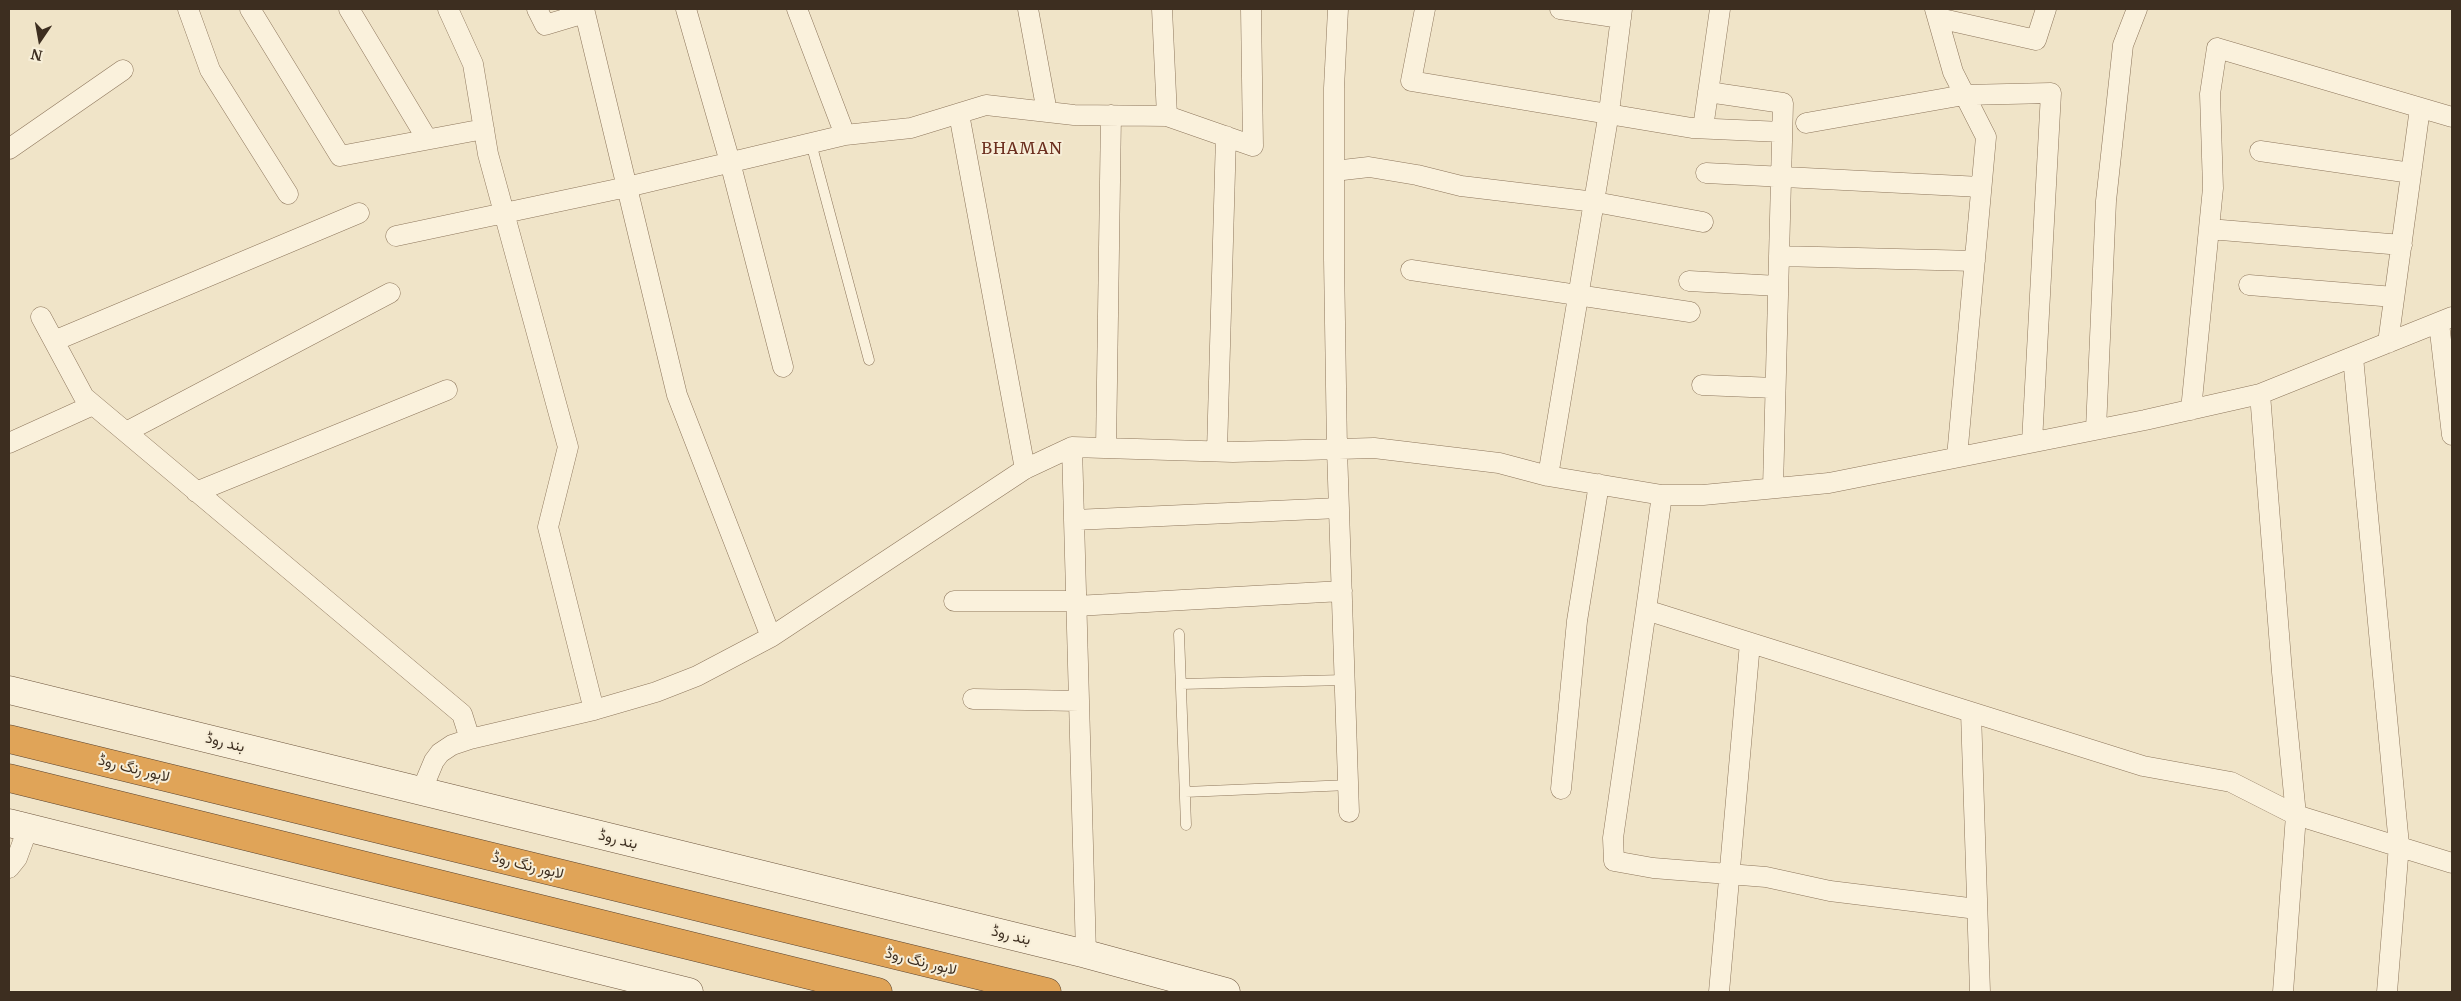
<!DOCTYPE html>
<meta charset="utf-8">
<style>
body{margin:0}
#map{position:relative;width:2461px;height:1001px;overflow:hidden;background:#f0e4c8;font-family:Merriweather,serif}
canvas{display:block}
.frame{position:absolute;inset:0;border:10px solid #3d2e20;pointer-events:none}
.north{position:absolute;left:15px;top:15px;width:50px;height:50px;-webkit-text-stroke:4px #f7eed8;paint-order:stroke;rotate:192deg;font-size:14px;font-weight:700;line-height:20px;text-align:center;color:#3d2e20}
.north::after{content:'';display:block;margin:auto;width:18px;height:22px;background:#3d2e20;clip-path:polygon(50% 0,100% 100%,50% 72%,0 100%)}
</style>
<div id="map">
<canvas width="2461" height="1001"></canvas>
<div class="frame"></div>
<div class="north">N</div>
</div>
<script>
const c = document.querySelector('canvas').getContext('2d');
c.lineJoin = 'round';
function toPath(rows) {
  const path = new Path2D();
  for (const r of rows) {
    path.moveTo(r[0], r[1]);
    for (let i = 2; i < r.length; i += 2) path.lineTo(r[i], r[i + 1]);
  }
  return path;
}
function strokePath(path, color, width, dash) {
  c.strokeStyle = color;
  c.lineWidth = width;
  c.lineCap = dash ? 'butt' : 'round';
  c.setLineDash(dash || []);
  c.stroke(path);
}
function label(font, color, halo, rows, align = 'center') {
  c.font = font + ' Merriweather,Vazirmatn,serif';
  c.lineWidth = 4;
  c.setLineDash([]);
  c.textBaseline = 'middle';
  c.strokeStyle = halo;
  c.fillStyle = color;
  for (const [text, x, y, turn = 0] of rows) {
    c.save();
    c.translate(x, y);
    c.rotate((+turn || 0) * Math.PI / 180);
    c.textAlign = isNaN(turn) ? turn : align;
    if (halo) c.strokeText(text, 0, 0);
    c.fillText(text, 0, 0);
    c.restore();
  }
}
const lane = toPath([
 [811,143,869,360],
 [1179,634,1186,825],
 [1181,684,1345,680],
 [1185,792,1349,785]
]);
const street = toPath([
 [188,9,210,70,288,194],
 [250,9,340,156,484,129],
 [349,9,427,139],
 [448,9,473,64,488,154,568,447,548,527,594,710],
 [537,9,545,25,585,13,677,395,771,637],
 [686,9,730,162,783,367],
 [797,9,845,135,911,128,986,105,1074,115,1167,116,1253,146,1251,9],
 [1028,9,1047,112],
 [1162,9,1167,116],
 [1338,9,1334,88,1334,259,1337,449,1349,812],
 [1425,9,1411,81,1692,128,1782,132],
 [1560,9,1621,18],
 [1935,9,1953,72,1986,137,1957,457],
 [1938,18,2036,40,2046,9],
 [1708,92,1783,103,1773,488],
 [959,114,1025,469],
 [1806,123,1964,95,2051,93,2032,442],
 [1703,128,1720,9],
 [9,149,123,70],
 [2260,151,2411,173],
 [1334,171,1369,167,1417,175,1461,186,1595,202,1703,222],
 [1706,173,1981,187],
 [2209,229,2402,245],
 [396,236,627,187,845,135],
 [1779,256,1975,261],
 [1411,270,1690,312],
 [1689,281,1778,286],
 [2249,285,2394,297],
 [41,317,84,397,462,714,470,739,594,710,656,692,697,676,771,637,1025,469,1072,447,1233,452,1374,448,1499,463,1548,476,1662,495,1703,495,1829,483,2145,420,2260,394,2282,672,2296,815,2283,992],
 [2439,323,2452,435],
 [54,341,359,213],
 [2388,343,2420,108],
 [2353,357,2399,845,2387,992],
 [1702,385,1775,388],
 [2260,394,2452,317],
 [2191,410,2213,188,2210,94,2217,48,2452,117],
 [2096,429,2106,201,2123,45,2137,9],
 [126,432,390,293],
 [9,443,93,405],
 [1072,447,1086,954],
 [1106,448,1111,115],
 [1217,451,1226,136],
 [1548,476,1609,112,1622,9],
 [196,492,447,390],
 [1662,495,1646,610,2143,766,2231,782,2296,815,2452,863],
 [1074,520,1339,508],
 [954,601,1076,601],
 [1076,606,1342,591],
 [1646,610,1613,838,1614,861,1653,868,1766,877,1830,891,1977,909],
 [973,699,1079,701],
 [1971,712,1980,992],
 [1561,789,1577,621,1599,484],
 [421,792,434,761,440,753,452,745,470,739],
 [9,868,17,858,28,828],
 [1719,992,1750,643]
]);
const secondary = toPath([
 [9,690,1086,954,1226,992],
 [9,823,689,992]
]);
const highway = toPath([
 [9,739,1047,992],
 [9,778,878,992]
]);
strokePath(lane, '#8d765c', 11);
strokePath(street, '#8d765c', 21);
strokePath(secondary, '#6f573f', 29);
strokePath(highway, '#5b4430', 29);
strokePath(lane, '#faf1dc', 10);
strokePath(street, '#faf1dc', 20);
strokePath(secondary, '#faf1dc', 28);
strokePath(highway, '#e0a458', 28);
label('15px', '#3d2e20', '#f7eed8', [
 ["بند روڈ",225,743,14],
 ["لاہور رنگ روڈ",134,769,14],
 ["بند روڈ",618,840,14],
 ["لاہور رنگ روڈ",528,866,14],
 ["بند روڈ",1011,936,14],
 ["لاہور رنگ روڈ",921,962,14]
]);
c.letterSpacing = '1px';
label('16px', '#6b2e1e', '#f7eed8', [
 ["BHAMAN",1022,149]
]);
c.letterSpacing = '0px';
</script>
